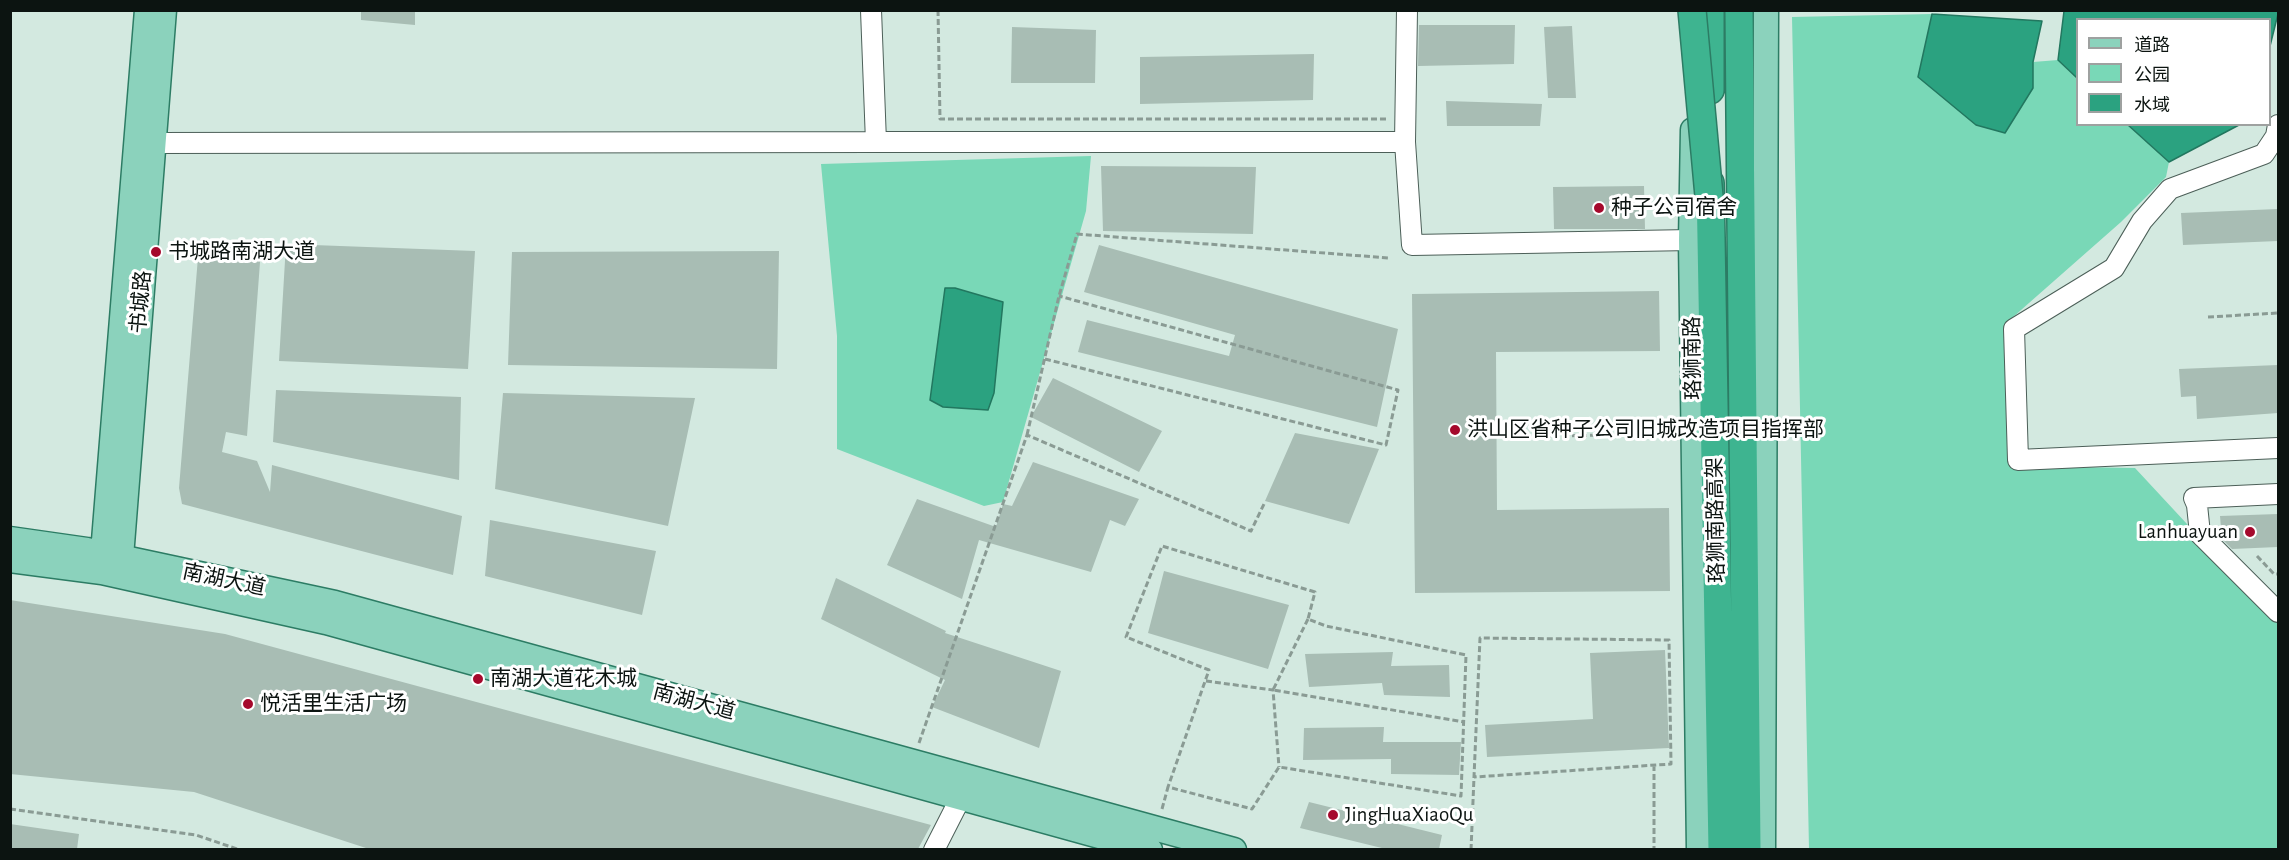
<!DOCTYPE html>
<meta charset="utf-8">
<style>
body{margin:0}
#map{position:relative;width:2289px;height:860px;overflow:hidden;background:#d3e9e0;font-family:"Alegreya Sans","Noto Sans SC",sans-serif}
canvas{display:block}
.frame{position:absolute;inset:0;border:12px solid #0c1411;pointer-events:none}
.legend{position:absolute;left:2076px;top:18px;width:195px;height:108px;box-sizing:border-box;background:#fff;border:2px solid #9ea1a0;margin:0;padding:8px 10px;list-style:none;font-size:18px;color:#0c1411}
.legend li{display:flex;align-items:center;gap:12px;height:30px}
.legend b{width:30px;border:2px solid #9ea1a0}
</style>
<div id="map">
<canvas width="2289" height="860"></canvas>
<div class="frame"></div>
<ul class="legend">
<li><b style="height:8px;background:#8bd2bc"></b>道路</li>
<li><b style="height:16px;background:#79d8b7"></b>公园</li>
<li><b style="height:16px;background:#2ba280"></b>水域</li>
</ul>
</div>
<script>
const c = document.querySelector('canvas').getContext('2d');
c.lineJoin = 'round';
function fill(path, color) {
  c.fillStyle = color;
  c.fill(path, 'evenodd');
}
function toPath(rows) {
  const path = new Path2D();
  for (const r of rows) {
    path.moveTo(r[0], r[1]);
    for (let i = 2; i < r.length; i += 2) path.lineTo(r[i], r[i + 1]);
  }
  return path;
}
function strokePath(path, color, width, dash) {
  c.strokeStyle = color;
  c.lineWidth = width;
  c.lineCap = dash ? 'butt' : 'round';
  c.setLineDash(dash || []);
  c.stroke(path);
}
function label(font, color, halo, rows, align = 'center') {
  c.font = font + ' "Alegreya Sans","Noto Sans SC",sans-serif';
  c.lineWidth = 6;
  c.setLineDash([]);
  c.textBaseline = 'middle';
  c.strokeStyle = halo;
  c.fillStyle = color;
  for (const [text, x, y, turn = 0] of rows) {
    c.save();
    c.translate(x, y);
    c.rotate((+turn || 0) * Math.PI / 180);
    c.textAlign = isNaN(turn) ? turn : align;
    if (halo) c.strokeText(text, 0, 0);
    c.fillText(text, 0, 0);
    c.restore();
  }
}
fill(toPath([
 [1932,14,1918,77,2033,88,2033,62,2058,60,2077,78,2078,124,2128,125,2169,162,2166,177,2121,222,2004,325,2009,466,2135,468,2278,622,2278,849,1809,849,1792,17],
 [1091,156,1086,211,1003,502,984,506,837,449,837,336,821,164]
]), '#79d8b7');
const water = toPath([
 [2064,11,2278,10,2278,14,2270,46,2270,20,2078,20,2077,78,2058,60,2064,11],
 [1932,14,2042,21,2033,62,2033,88,2005,133,1976,125,1918,77,1932,14],
 [2128,125,2239,125,2169,162,2128,125],
 [945,288,955,288,1003,302,994,393,988,410,943,407,930,400,945,288]
]);
fill(water, '#2ba280');
strokePath(water, '#22775f', 1.5);
fill(toPath([
 [361,10,415,10,415,25,361,20],
 [1419,25,1515,25,1514,64,1418,66],
 [1572,26,1576,98,1548,98,1544,27],
 [1012,27,1096,30,1095,83,1011,83],
 [1314,54,1313,100,1140,104,1140,57],
 [1446,101,1542,104,1540,126,1447,126],
 [1101,166,1256,167,1253,234,1103,231],
 [1644,186,1645,229,1554,229,1553,187],
 [2278,209,2278,241,2183,245,2181,213],
 [286,244,475,251,468,369,279,361],
 [199,245,261,249,247,436,226,432,222,452,257,461,270,492,272,465,462,516,453,575,182,504,179,488],
 [1099,245,1398,329,1377,427,1078,352,1087,320,1229,356,1235,335,1084,292],
 [779,251,777,369,508,365,512,252],
 [1659,291,1660,351,1496,352,1497,510,1669,508,1670,591,1415,593,1412,294],
 [2278,365,2278,413,2197,419,2196,396,2181,397,2179,369],
 [1053,378,1162,431,1139,472,1031,417],
 [276,390,461,397,459,480,273,442],
 [503,393,695,398,668,526,495,489],
 [1295,433,1379,449,1349,524,1265,501],
 [1033,462,1139,499,1125,526,1110,520,1091,572,979,540,962,599,887,565,917,499,996,527,1003,504,1012,506],
 [2278,514,2278,547,2232,549,2222,539,2220,516],
 [490,520,656,551,642,615,485,576],
 [1164,571,1289,605,1268,669,1148,633],
 [836,578,946,631,945,633,1061,671,1039,748,932,707,945,680,821,619],
 [10,600,225,634,931,825,918,849,369,849,194,792,10,774],
 [1665,650,1669,748,1487,757,1485,725,1593,719,1590,653],
 [1393,652,1391,666,1449,665,1450,697,1384,695,1382,683,1309,687,1305,654],
 [1384,727,1383,742,1461,742,1459,775,1391,774,1391,759,1303,760,1304,728],
 [1309,802,1442,835,1439,849,1386,849,1300,828],
 [10,824,79,834,77,849,10,849]
]), '#a8bdb4');
const minor = toPath([
 [1407,10,1405,142,1412,245,1691,240],
 [2278,125,2276,136,2264,154,2170,189,2142,221,2114,268,2014,329,2018,460,2278,448],
 [876,142,1405,142],
 [153,143,876,142,871,10],
 [2278,494,2194,498,2197,505,2200,534,2278,612],
 [934,850,961,797]
]);
const major = toPath([
 [1693,130,1691,240,1699,850],
 [10,539,87,550,335,603,1234,850],
 [103,553,147,10],
 [121,557,164,10],
 [10,560,102,572,326,622,1150,850],
 [1763,850,1766,10]
]);
const highway = toPath([
 [1710,10,1710,90],
 [1739,10,1747,850],
 [1710,183,1722,850]
]);
strokePath(minor, '#4c5f58', 22);
strokePath(major, '#2c7c64', 27);
strokePath(highway, '#2c7c64', 30);
strokePath(toPath([
 [938,10,940,119,1388,119],
 [2208,317,2278,313],
 [1045,359,1386,445,1398,390,1059,296],
 [1027,435,1059,296,1077,234,1389,258],
 [1527,437,1675,433],
 [2257,556,2274,574,2278,574],
 [1308,619,1273,690,1464,722],
 [1206,681,1273,690,1279,767],
 [919,743,1027,435,1251,531,1264,504],
 [1654,765,1654,850],
 [10,809,196,835,240,850],
 [1162,809,1168,787,1252,809,1279,767,1461,796,1466,655,1326,626,1308,619,1315,592,1162,546,1126,637,1209,670,1168,787],
 [1471,850,1474,777,1480,638,1669,640,1671,764,1474,777]
]), '#8a9b94', 3, [6, 3]);
strokePath(minor, '#fff', 20);
strokePath(major, '#8bd2bc', 24);
strokePath(highway, '#3eb490', 27);
const highwayBridge = toPath([
 [1692,10,1710,207]
]);
strokePath(highwayBridge, '#2c7c64', 30, []);
strokePath(highwayBridge, '#3eb490', 27);
for (const [x, y, r, color] of [
 [1599,208,6,"#a5092c"],
 [156,252,6,"#a5092c"],
 [1455,430,6,"#a5092c"],
 [2250,532,6,"#a5092c"],
 [478,679,6,"#a5092c"],
 [248,704,6,"#a5092c"],
 [1333,815,6,"#a5092c"]
]) {
  const dot = new Path2D();
  dot.arc(x, y, r, 0, 2 * Math.PI);
  c.fillStyle = color;
  c.fill(dot);
  strokePath(dot, '#fff', 2);
}
label('21px', '#0c1411', '#fff', [
 ["种子公司宿舍",1611,208],
 ["书城路南湖大道",168,252],
 ["洪山区省种子公司旧城改造项目指挥部",1467,430],
 ["Lanhuayuan",2238,532,"right"],
 ["南湖大道花木城",490,679],
 ["悦活里生活广场",260,704],
 ["JingHuaXiaoQu",1345,815]
], 'left');
label('21px', '#0c1411', '#fff', [
 ["书城路",141,302,-85],
 ["珞狮南路",1693,358,-91],
 ["珞狮南路高架",1716,520,-91],
 ["南湖大道",224,580,12],
 ["南湖大道",694,702,15]
]);
</script>
